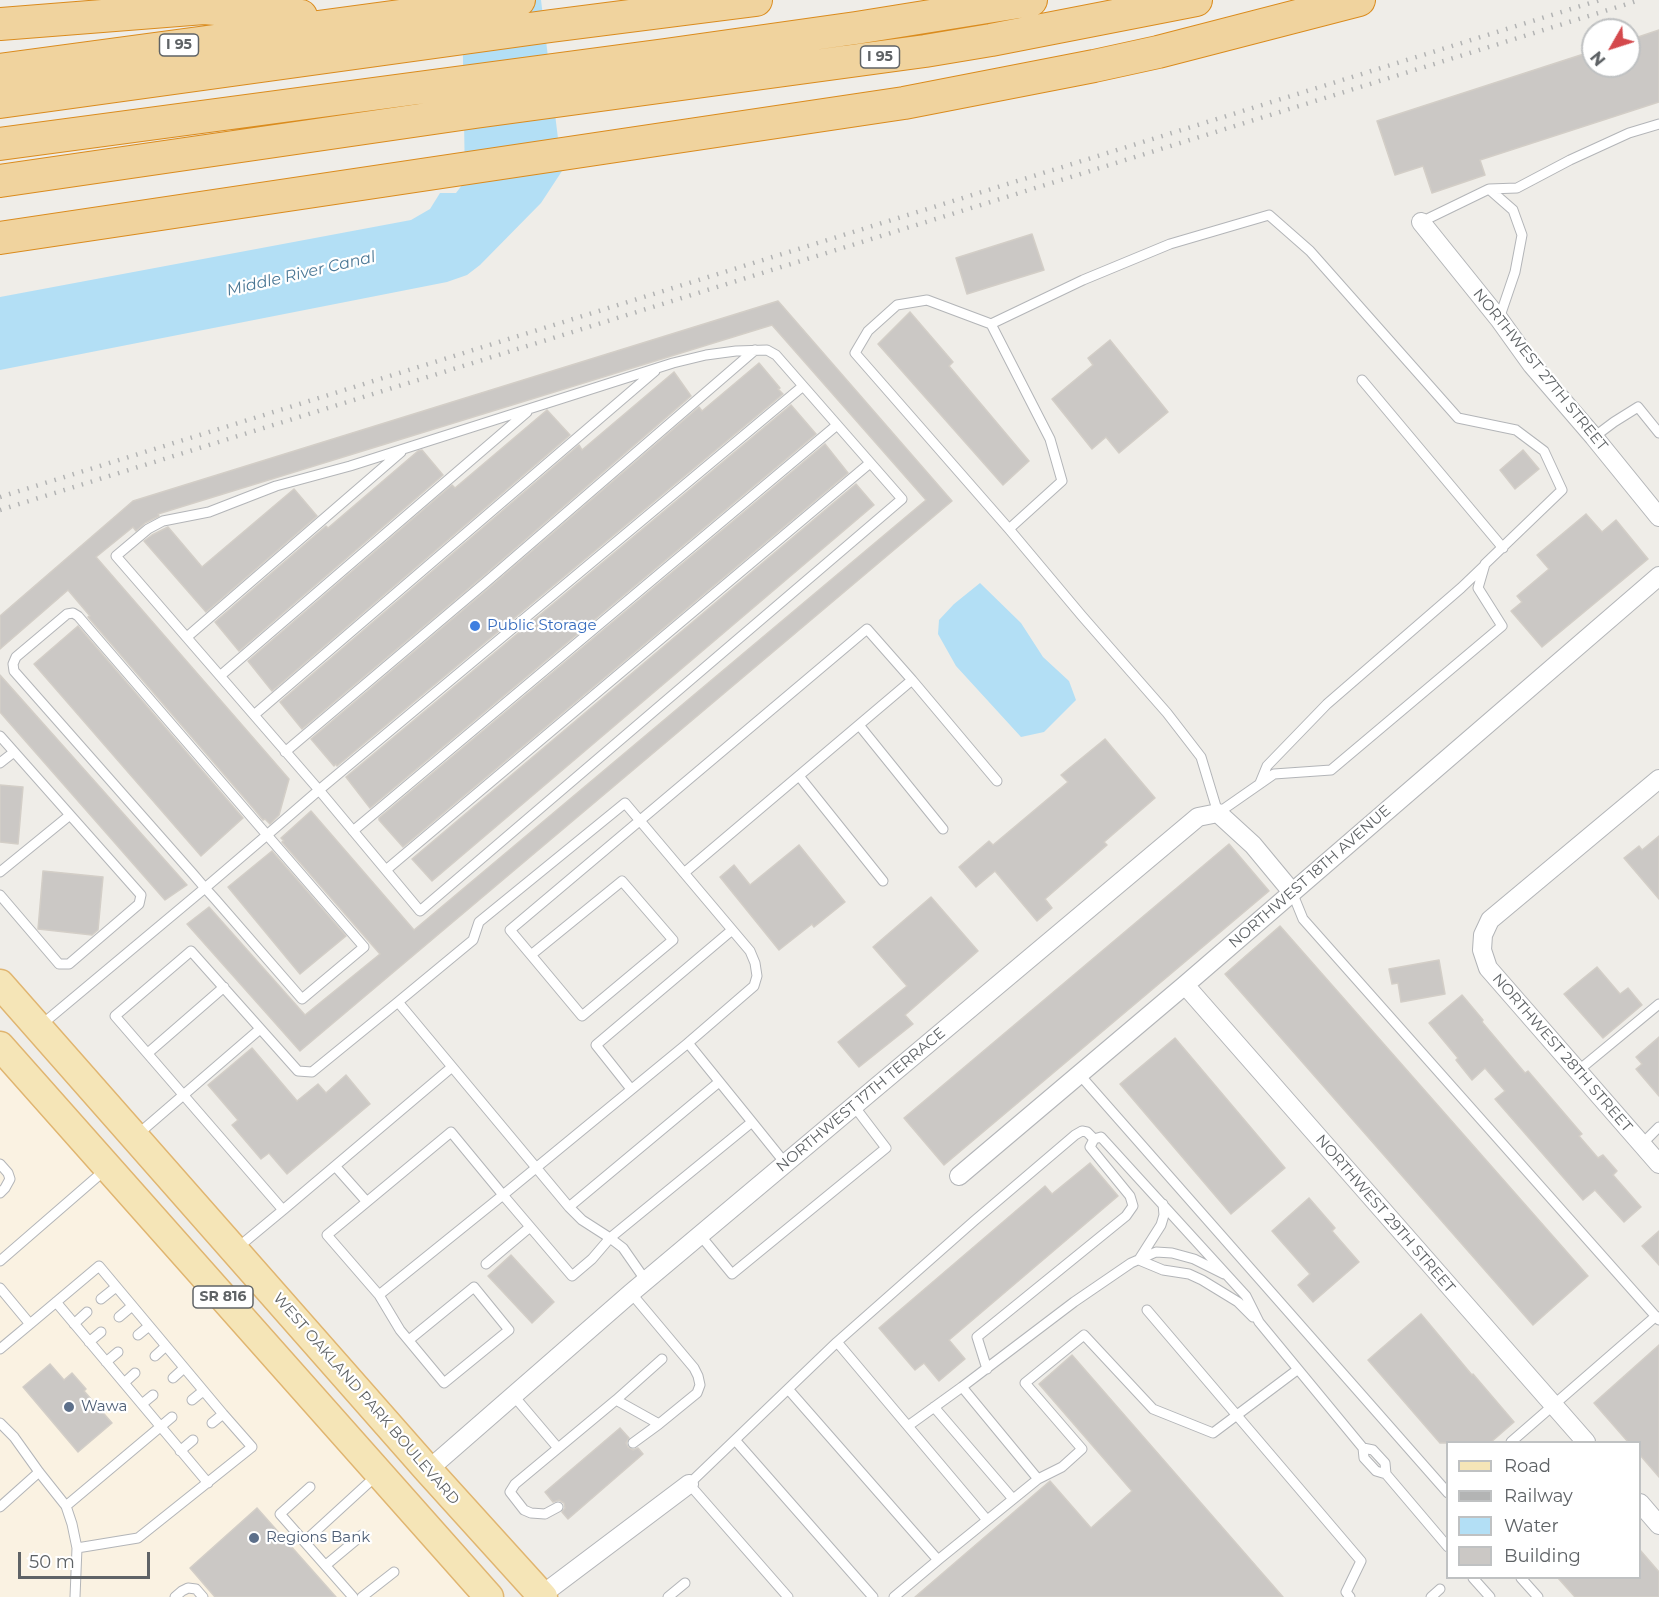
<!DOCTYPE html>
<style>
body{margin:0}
#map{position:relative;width:1659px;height:1597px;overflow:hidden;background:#efede8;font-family:Montserrat,sans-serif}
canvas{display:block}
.legend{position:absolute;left:1446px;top:1441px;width:195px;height:138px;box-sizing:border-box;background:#fff;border:2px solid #bfc1c2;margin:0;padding:8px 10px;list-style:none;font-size:18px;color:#5f6366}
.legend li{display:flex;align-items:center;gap:12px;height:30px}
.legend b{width:30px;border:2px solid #bfc1c2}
.north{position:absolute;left:1581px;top:18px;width:60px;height:60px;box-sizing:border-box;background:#fff;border:2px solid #bfc1c2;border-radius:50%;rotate:231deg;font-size:16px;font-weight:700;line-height:24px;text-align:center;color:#5f6366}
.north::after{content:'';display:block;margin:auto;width:21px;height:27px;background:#d4494d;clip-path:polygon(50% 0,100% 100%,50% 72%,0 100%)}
.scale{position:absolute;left:18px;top:1552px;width:132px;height:27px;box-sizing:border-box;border:3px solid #5f6366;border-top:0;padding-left:8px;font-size:18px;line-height:21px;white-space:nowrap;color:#5f6366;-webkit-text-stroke:4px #fff;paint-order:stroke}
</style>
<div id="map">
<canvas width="1659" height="1597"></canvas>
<ul class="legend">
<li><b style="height:8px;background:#f5e5b7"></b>Road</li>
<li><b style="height:8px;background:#b3b4b4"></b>Railway</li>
<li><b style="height:16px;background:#b3dff5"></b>Water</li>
<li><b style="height:16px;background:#cbc8c5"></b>Building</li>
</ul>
<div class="north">N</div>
<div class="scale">50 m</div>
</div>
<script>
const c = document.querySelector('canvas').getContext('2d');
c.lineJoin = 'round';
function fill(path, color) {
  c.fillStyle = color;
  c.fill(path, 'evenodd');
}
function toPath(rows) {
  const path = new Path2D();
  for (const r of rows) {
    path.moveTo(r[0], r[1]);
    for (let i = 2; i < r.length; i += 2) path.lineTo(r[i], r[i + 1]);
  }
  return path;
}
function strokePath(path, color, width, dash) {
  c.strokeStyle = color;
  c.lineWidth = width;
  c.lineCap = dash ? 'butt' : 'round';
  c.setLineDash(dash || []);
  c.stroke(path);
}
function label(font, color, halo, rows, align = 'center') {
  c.font = font + ' Montserrat,sans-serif';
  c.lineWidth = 4.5;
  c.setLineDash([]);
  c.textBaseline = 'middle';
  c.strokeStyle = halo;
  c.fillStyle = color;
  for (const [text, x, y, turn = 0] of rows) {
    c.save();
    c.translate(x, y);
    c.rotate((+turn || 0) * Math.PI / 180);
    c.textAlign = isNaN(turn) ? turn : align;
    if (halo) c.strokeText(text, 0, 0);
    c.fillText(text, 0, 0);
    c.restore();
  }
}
fill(toPath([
 [0,1063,471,1597,0,1597]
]), '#faf2e2');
fill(toPath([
 [462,0,541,0,562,171,541,203,480,265,467,275,447,282,0,370,0,297,411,220,430,209,440,193,456,193,465,181],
 [980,583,1021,623,1043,657,1069,681,1076,700,1044,732,1021,737,956,666,938,634,939,620,954,604]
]), '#b3dff5');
const building = toPath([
 [1659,30,1659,102,1480,160,1485,175,1432,193,1423,166,1395,175,1377,121,1593,51,1593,66,1629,66,1629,40,1659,30],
 [1032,234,1044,270,967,294,956,258,1032,234],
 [778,301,952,501,300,1051,187,924,209,907,305,1015,380,954,282,842,284,841,281,838,311,811,414,930,926,500,772,325,158,514,159,516,145,523,136,531,133,527,96,557,289,779,279,815,270,824,265,819,263,820,254,809,88,617,90,616,68,590,0,649,0,616,133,501,778,301],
 [910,312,953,362,949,366,1029,461,1003,485,878,344,910,312],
 [1110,340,1168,412,1119,453,1106,437,1092,449,1052,399,1093,365,1088,358,1110,340],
 [759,363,780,388,778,389,783,394,337,766,336,764,334,766,311,739,489,588,699,407,702,411,759,363],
 [674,372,691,396,481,578,302,729,280,702,579,445,582,450,674,372],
 [791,405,816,434,370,808,346,777,791,405],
 [547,410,570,435,272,691,248,661,452,485,455,488,547,410],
 [825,444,848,473,403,847,379,820,379,818,825,444],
 [422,450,443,475,239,651,215,622,326,526,328,528,418,451,422,450],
 [1523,450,1539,469,1515,489,1500,470,1523,450],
 [856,484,874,505,432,881,412,859,856,484],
 [294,489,317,516,206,612,144,541,152,535,168,527,202,567,294,489],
 [1586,514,1602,532,1616,520,1648,559,1542,647,1511,611,1522,602,1517,596,1549,569,1537,555,1586,514],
 [78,626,243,818,201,856,34,664,78,626],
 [0,675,187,885,165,900,0,712,0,675],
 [1105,739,1155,798,1104,842,1107,845,1045,899,1052,908,1037,921,995,871,976,887,959,867,989,841,993,845,1068,782,1061,775,1105,739],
 [0,785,23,787,18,844,0,842,0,785],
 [1659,836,1659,899,1624,858,1639,846,1642,850,1659,836],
 [1229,844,1269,891,944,1165,904,1118,1229,844],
 [799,845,845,902,814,927,812,924,779,950,720,877,734,865,750,885,799,845],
 [272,851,346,936,300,974,228,887,272,851],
 [43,871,103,877,98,930,92,935,38,929,43,871],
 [931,897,978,951,905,1015,913,1024,859,1067,838,1042,907,986,873,947,931,897],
 [1280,926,1588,1276,1533,1325,1225,974,1280,926],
 [1439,960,1445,994,1401,1002,1398,983,1392,984,1389,969,1439,960],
 [1597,967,1620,994,1628,988,1642,1005,1603,1038,1564,994,1597,967],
 [1462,995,1483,1020,1482,1022,1525,1073,1528,1071,1582,1134,1579,1136,1598,1158,1603,1155,1617,1171,1613,1175,1641,1207,1624,1222,1595,1190,1583,1200,1495,1099,1505,1091,1485,1068,1472,1080,1456,1060,1458,1058,1429,1023,1462,995],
 [1659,1037,1659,1096,1636,1069,1642,1064,1636,1057,1659,1037],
 [1175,1038,1285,1168,1231,1214,1120,1084,1175,1038],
 [252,1048,297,1101,318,1084,326,1093,346,1075,370,1104,287,1174,269,1153,261,1159,232,1125,238,1120,208,1085,252,1048],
 [1090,1163,1118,1196,949,1340,965,1359,939,1381,924,1363,915,1370,879,1328,1045,1186,1052,1194,1090,1163],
 [1309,1198,1335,1228,1332,1231,1359,1262,1313,1302,1298,1285,1310,1274,1272,1231,1309,1198],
 [1659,1231,1659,1265,1642,1246,1659,1231],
 [511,1255,554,1302,532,1323,488,1276,511,1255],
 [1421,1314,1472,1375,1473,1374,1514,1422,1490,1443,1440,1443,1368,1360,1421,1314],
 [1659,1345,1659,1477,1640,1455,1640,1443,1629,1443,1594,1403,1659,1345],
 [1072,1355,1283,1597,915,1597,1050,1481,1091,1528,1132,1491,1039,1384,1072,1355],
 [50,1364,64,1380,72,1373,86,1389,84,1391,112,1423,78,1452,23,1387,50,1364],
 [620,1428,629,1438,626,1443,628,1447,633,1450,638,1448,643,1454,568,1519,562,1512,565,1508,564,1503,559,1500,553,1502,545,1492,620,1428],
 [257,1508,336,1597,215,1597,190,1568,257,1508],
 [1640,1550,1659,1572,1659,1597,1575,1597,1558,1578,1640,1578,1640,1550]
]);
fill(building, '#cbc8c5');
strokePath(building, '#d3cec7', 1.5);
const service = toPath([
 [1489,189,1517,188,1570,160,1629,133,1659,124],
 [1421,222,1489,189,1513,210,1522,235,1515,272,1499,319],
 [991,324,1083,280,1170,244,1269,215,1310,251,1458,418,1516,430,1544,451,1562,490,1485,564,1478,588,1502,626,1331,770,1274,774,1218,813,1201,757,1167,713,1082,616,1009,529,855,353,868,331,897,305,927,300,991,324,1050,439,1062,481,1009,529],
 [1362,380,1503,548],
 [1594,437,1614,422,1638,407,1659,433],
 [187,637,401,452],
 [220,676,527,412],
 [912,680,997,781],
 [254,715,655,371],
 [859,725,943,829],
 [0,736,141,895,139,904,69,964,59,964,0,895],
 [285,752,485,583,755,350],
 [0,763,14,752],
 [799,776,883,881],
 [1260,783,1267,766,1327,704,1461,588,1484,566],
 [353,831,837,425],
 [386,870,870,463],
 [0,872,70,815],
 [1292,892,1303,919,1659,1320],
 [531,955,622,881,673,940,582,1016,531,955,510,930,867,629,912,680,684,873],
 [398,1002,473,940,479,922,625,803,750,951,755,963,757,976,754,986,688,1043],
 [40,1026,205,888,267,835,78,616,73,613,67,614,16,657,13,664,14,671,193,874,205,888,215,899,302,999,364,947,267,835,319,790,420,911,902,499,776,355,767,350,736,351,706,355,673,363,350,466,276,486,209,512,163,521,148,529,116,556,319,790,803,386],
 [148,1053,224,987],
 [1579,1070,1659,1004],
 [1079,1074,1448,1493],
 [631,1089,596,1045,732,930],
 [752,1122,688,1043,503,1195,572,1276,592,1259,610,1238,752,1122,785,1163],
 [137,1135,260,1029],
 [1642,1144,1659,1127],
 [0,1164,8,1173,10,1179,5,1188,0,1193],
 [335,1166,367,1202],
 [569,1207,719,1082],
 [283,1210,452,1067],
 [700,1235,732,1274,886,1148,854,1106],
 [236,1249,283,1210,115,1016,191,951,298,1071,312,1072,398,1002,569,1207,582,1220,610,1238,623,1248,646,1281],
 [1140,1258,1161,1225,1164,1215,1163,1204],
 [1139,1260,1163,1270,1189,1274,1202,1280,1238,1302,1253,1317],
 [0,1261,105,1170],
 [486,1264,530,1227],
 [0,1288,30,1324,0,1349],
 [379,1295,503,1195,451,1132,327,1235,379,1295,400,1330,444,1383,509,1330,474,1287,409,1340],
 [101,1299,116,1287],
 [56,1302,208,1483],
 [1147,1310,1361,1561,1346,1592,1350,1597],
 [119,1317,132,1306],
 [30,1324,99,1266,223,1414,252,1447,138,1538,77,1548],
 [74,1324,87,1312],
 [138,1335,149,1326],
 [89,1342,101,1332],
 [837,1342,974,1221,1075,1135,1082,1131,1087,1132,1094,1139],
 [155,1356,166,1346],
 [106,1362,118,1352],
 [987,1369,977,1337,1126,1216,1133,1206,1130,1196,1090,1147,1094,1139,1101,1137,1246,1296,1259,1322,1363,1448,1364,1458,1376,1471,1386,1474],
 [173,1378,184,1368],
 [124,1383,135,1373],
 [962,1387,1074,1302,1131,1263,1156,1252,1172,1253,1194,1259,1224,1274],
 [788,1389,938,1560,894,1597],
 [513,1395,558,1448],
 [192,1400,203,1391],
 [616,1400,659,1424,697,1393,700,1385,698,1376,694,1368,631,1293],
 [142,1404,153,1395],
 [934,1407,1013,1499],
 [0,1423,14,1437,39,1472,66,1506,72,1524,77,1548,75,1597],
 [212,1423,223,1414],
 [908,1426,962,1387,1038,1479,938,1560],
 [735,1440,873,1597],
 [1511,1442,1656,1316],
 [633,1443,659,1424],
 [1363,1448,1373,1450,1385,1463,1386,1474,1448,1547],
 [180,1451,193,1440],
 [1038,1479,1062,1467,1082,1449,1025,1383,1084,1335,1153,1409,1213,1433,1297,1370],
 [310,1487,280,1514,353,1597],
 [66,1506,172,1417],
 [0,1507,39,1472],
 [558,1507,545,1514,531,1513,524,1510,510,1492,515,1484,616,1400,662,1359],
 [305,1541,376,1476],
 [326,1565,362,1535],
 [1473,1578,1490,1597],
 [1521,1578,1538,1597],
 [175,1597,182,1591,188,1588,196,1589,203,1597],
 [362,1597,394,1572],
 [668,1597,685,1583],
 [788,1597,689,1484,837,1342,987,1520],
 [1431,1597,1440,1589]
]);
const minor = toPath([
 [1421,222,1499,319,1532,365,1594,437,1659,517],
 [1659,779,1490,920,1483,935,1482,950,1488,968,1659,1164],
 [1185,985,1586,1442],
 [959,1176,1185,985,1659,576],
 [428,1470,631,1293,1198,817,1218,813,1253,845,1292,892],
 [1640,1503,1659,1525],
 [539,1597,689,1484]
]);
const primary = toPath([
 [0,984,428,1470,543,1597],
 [0,1046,489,1597]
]);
const motorway = toPath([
 [0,24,204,8,301,16],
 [0,70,519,0],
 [0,102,551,26,756,0],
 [0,144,665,55,856,28,1031,0],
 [0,181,475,112,925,51,991,40,1196,0],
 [0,238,904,103,1094,66,1158,52,1359,0]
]);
strokePath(service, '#b3b5b8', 11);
strokePath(minor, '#b3b5b8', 20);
strokePath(primary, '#e0b570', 31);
strokePath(motorway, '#da8b1d', 34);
strokePath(service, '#fff', 9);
strokePath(minor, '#fff', 18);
strokePath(primary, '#f5e5b7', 28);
strokePath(motorway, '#f0d39e', 32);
strokePath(toPath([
 [0,497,1600,0],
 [0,510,1640,0]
]), '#b3b4b4', 4.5, [1.5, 8]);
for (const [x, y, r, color] of [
 [475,626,6,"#3f7fe0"],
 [69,1407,6,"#5c6f8a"],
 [254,1538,6,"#5c6f8a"]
]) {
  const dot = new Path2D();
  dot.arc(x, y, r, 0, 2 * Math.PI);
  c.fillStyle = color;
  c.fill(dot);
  strokePath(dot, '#fff', 2);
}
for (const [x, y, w] of [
 [179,45,39],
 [880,57,39],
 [223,1297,60]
]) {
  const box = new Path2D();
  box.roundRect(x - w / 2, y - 11, w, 22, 4.5);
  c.fillStyle = '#fff';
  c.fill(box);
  strokePath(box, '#5f6366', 1.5);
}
label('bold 14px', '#5f6366', null, [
 ["I 95",179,45],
 ["I 95",880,57],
 ["SR 816",223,1297]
]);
label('15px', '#5f6366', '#fff', [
 ["NORTHWEST 27TH STREET",1540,370,51],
 ["NORTHWEST 18TH AVENUE",1310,877,-41],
 ["NORTHWEST 28TH STREET",1562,1053,49],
 ["NORTHWEST 17TH TERRACE",861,1100,-40],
 ["NORTHWEST 29TH STREET",1385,1214,49],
 ["WEST OAKLAND PARK BOULEVARD",366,1399,49]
]);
label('15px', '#366cbe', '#fff', [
 ["Public Storage",487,626]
], 'left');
label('15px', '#4e5e75', '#fff', [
 ["Wawa",81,1407],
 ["Regions Bank",266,1538]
], 'left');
label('italic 16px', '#4a7795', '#fff', [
 ["Middle River Canal",301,274,-13]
]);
</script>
